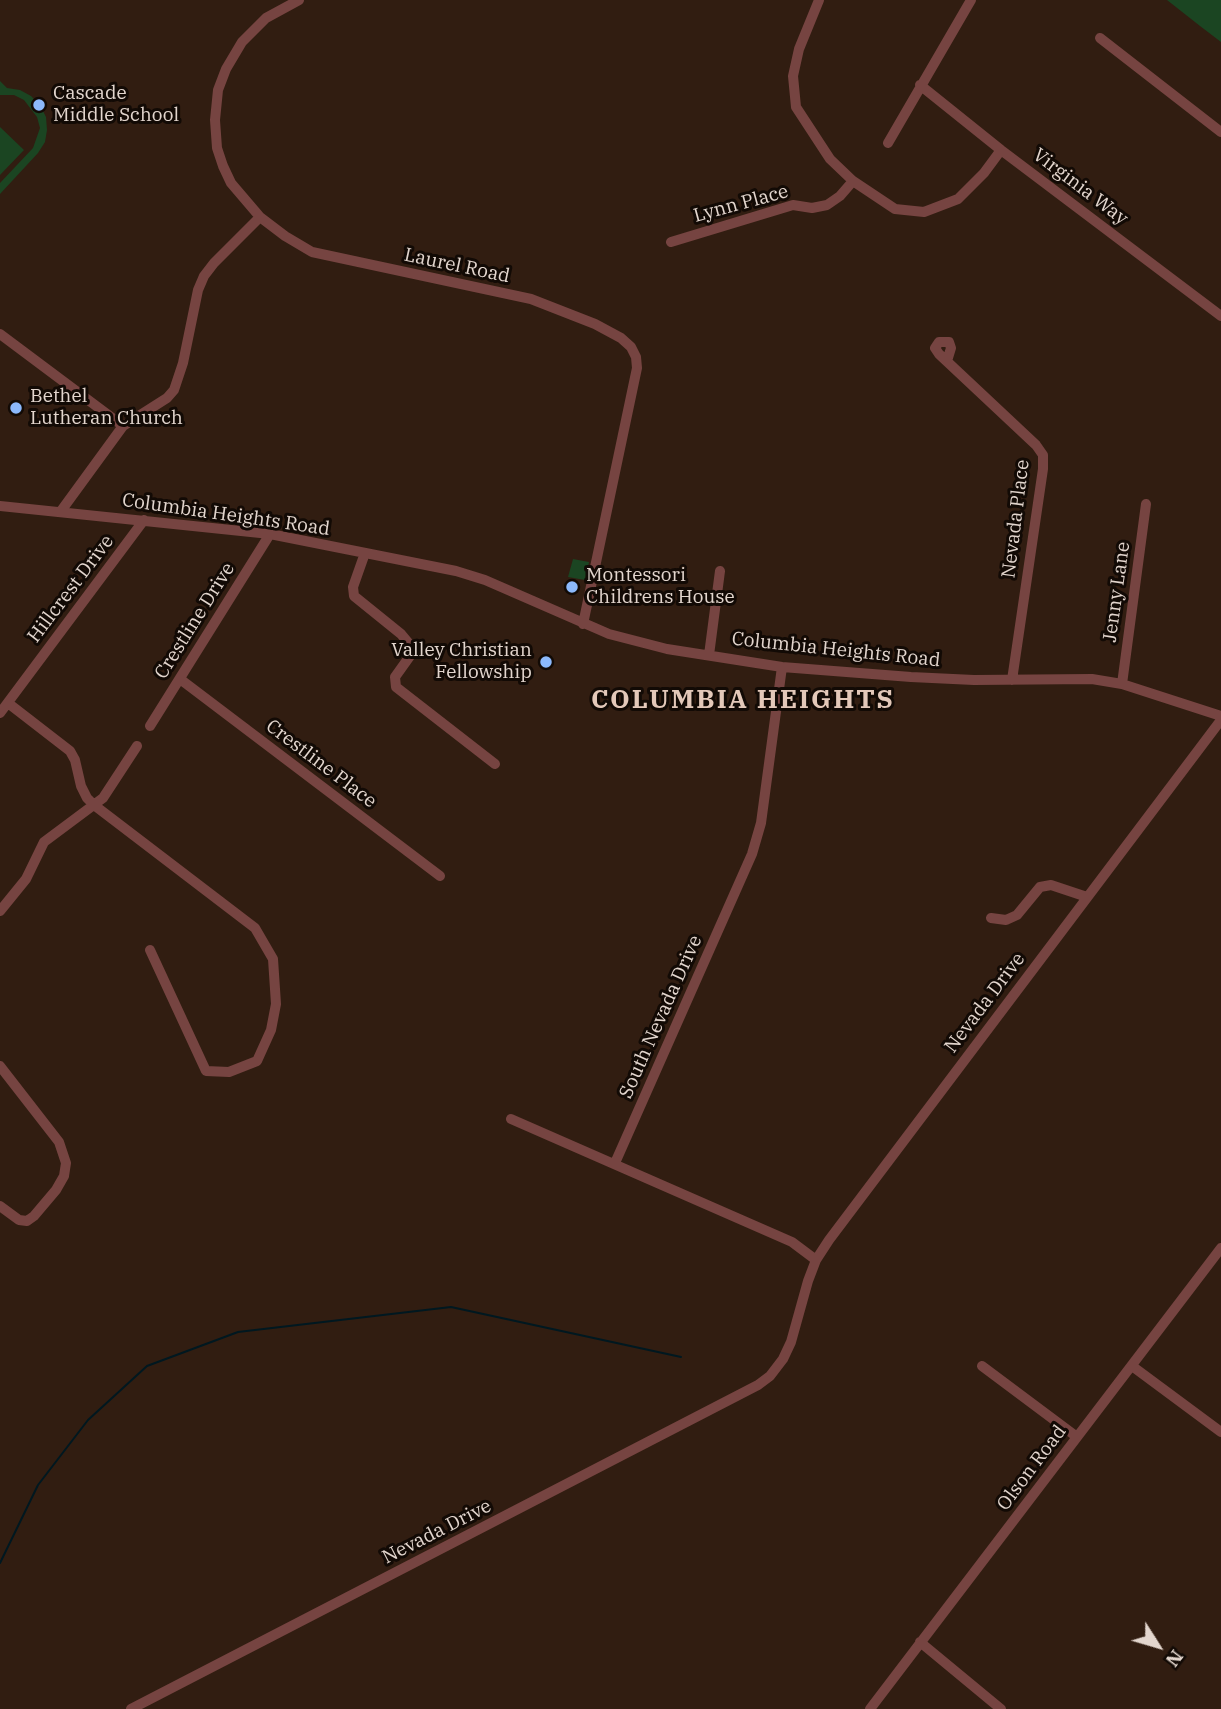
<!DOCTYPE html>
<style>
body{margin:0}
#map{position:relative;width:1221px;height:1709px;overflow:hidden;background:#311d11;font-family:"IBM Plex Serif",serif}
canvas{display:block}
.north{position:absolute;left:1123px;top:1611px;width:70px;height:70px;-webkit-text-stroke:5px #120a05;paint-order:stroke;rotate:127deg;font-size:19px;font-weight:700;line-height:28px;text-align:center;color:#e3d6ce}
.north::after{content:'';display:block;margin:auto;width:24px;height:32px;background:#e3d6ce;clip-path:polygon(50% 0,100% 100%,50% 72%,0 100%)}
</style>
<div id="map">
<canvas width="1221" height="1709"></canvas>
<div class="north">N</div>
</div>
<script>
const c = document.querySelector('canvas').getContext('2d');
c.lineJoin = 'round';
function fill(path, color) {
  c.fillStyle = color;
  c.fill(path, 'evenodd');
}
function toPath(rows) {
  const path = new Path2D();
  for (const r of rows) {
    path.moveTo(r[0], r[1]);
    for (let i = 2; i < r.length; i += 2) path.lineTo(r[i], r[i + 1]);
  }
  return path;
}
function strokePath(path, color, width, dash) {
  c.strokeStyle = color;
  c.lineWidth = width;
  c.lineCap = dash ? 'butt' : 'round';
  c.setLineDash(dash || []);
  c.stroke(path);
}
function label(font, color, halo, rows, align = 'center') {
  c.font = font + ' "IBM Plex Serif",serif';
  c.lineWidth = 6;
  c.setLineDash([]);
  c.textBaseline = 'middle';
  c.strokeStyle = halo;
  c.fillStyle = color;
  for (const [text, x, y, turn = 0] of rows) {
    c.save();
    c.translate(x, y);
    c.rotate((+turn || 0) * Math.PI / 180);
    c.textAlign = isNaN(turn) ? turn : align;
    if (halo) c.strokeText(text, 0, 0);
    c.fillText(text, 0, 0);
    c.restore();
  }
}
fill(toPath([
 [1167,0,1221,0,1221,42,1200,26],
 [0,81,7,88,20,90,31,96,40,105,46,117,47,130,45,142,38,153,0,194,0,183,33,148,40,128,37,117,24,100,14,95,0,95],
 [0,127,24,150,0,175],
 [573,559,589,562,585,580,568,577]
]), '#1b4522');
strokePath(toPath([
 [0,1563,38,1485,88,1420,147,1366,238,1332,451,1307,681,1357]
]), '#001820', 2);
strokePath(toPath([
 [299,0,266,18,242,42,226,69,218,90,215,120,217,148,223,166,231,183,260,217,285,236,312,252,531,299,595,324,621,338,631,347,636,357,637,368,583,624],
 [819,0,799,49,793,76,796,107,830,159,853,181,895,209,924,212,958,199,984,173,1001,150],
 [1100,38,1221,132],
 [920,85,1001,150,1221,316],
 [888,143,971,0],
 [671,242,793,205,812,208,827,205,840,196,853,181],
 [0,334,123,426],
 [947,361,951,348,949,342,939,342,935,348,939,354,1036,445,1043,455,1043,469,1012,680],
 [0,506,270,534,456,571,485,580,609,634,667,649,782,667,911,677,974,680,1092,679,1122,684,1221,716],
 [61,511,123,426,167,398,174,390,183,363,198,290,204,276,214,263,260,217],
 [365,553,353,587,354,596,401,634,411,646,410,656,395,677,396,687,495,764],
 [709,655,720,571],
 [180,679,440,876],
 [1122,684,1146,504],
 [8,703,70,751,75,760,81,786,87,798,94,805,255,928,273,959,276,1004,271,1030,257,1061,229,1072,206,1071,150,950],
 [0,713,144,520],
 [150,726,270,534],
 [0,911,26,879,44,842,103,798,137,746],
 [991,918,1006,920,1017,915,1040,887,1051,885,1087,897],
 [0,1066,59,1142,66,1163,64,1176,56,1190,34,1216,27,1221,19,1220,0,1206],
 [511,1119,792,1242,816,1260],
 [615,1163,752,854,761,823,782,667],
 [982,1366,1077,1437],
 [1132,1366,1221,1432],
 [920,1642,1001,1709],
 [131,1709,758,1385,770,1376,783,1359,791,1342,808,1281,816,1260,829,1240,1221,720],
 [870,1709,1221,1248]
]), '#764441', 10);
for (const [x, y, r, color] of [
 [39,105,7,"#8cb9fc"],
 [16,408,7,"#8cb9fc"],
 [572,587,7,"#8cb9fc"],
 [546,662,7,"#8cb9fc"]
]) {
  const dot = new Path2D();
  dot.arc(x, y, r, 0, 2 * Math.PI);
  c.fillStyle = color;
  c.fill(dot);
  strokePath(dot, '#120a05', 2.5);
}
label('19px', '#e3d6ce', '#120a05', [
 ["Cascade",53,94],
 ["Middle School",53,116],
 ["Bethel",30,397],
 ["Lutheran Church",30,419],
 ["Montessori",586,576],
 ["Childrens House",586,598],
 ["Valley Christian",532,651,"right"],
 ["Fellowship",532,673,"right"]
], 'left');
label('19px', '#e3d6ce', '#120a05', [
 ["Virginia Way",1080,187,37],
 ["Lynn Place",741,204,-15],
 ["Laurel Road",457,266,12],
 ["Columbia Heights Road",226,515,8],
 ["Nevada Place",1016,519,-83],
 ["Hillcrest Drive",71,589,-53],
 ["Jenny Lane",1117,592,-82],
 ["Crestline Drive",195,621,-58],
 ["Columbia Heights Road",836,650,6],
 ["Crestline Place",321,764,37],
 ["Nevada Drive",985,1003,-53],
 ["South Nevada Drive",661,1017,-66],
 ["Olson Road",1032,1468,-53],
 ["Nevada Drive",437,1532,-27]
]);
c.letterSpacing = '2px';
label('bold 26px', '#e3c8b9', '#120a05', [
 ["COLUMBIA HEIGHTS",743,700]
]);
c.letterSpacing = '0px';
</script>
